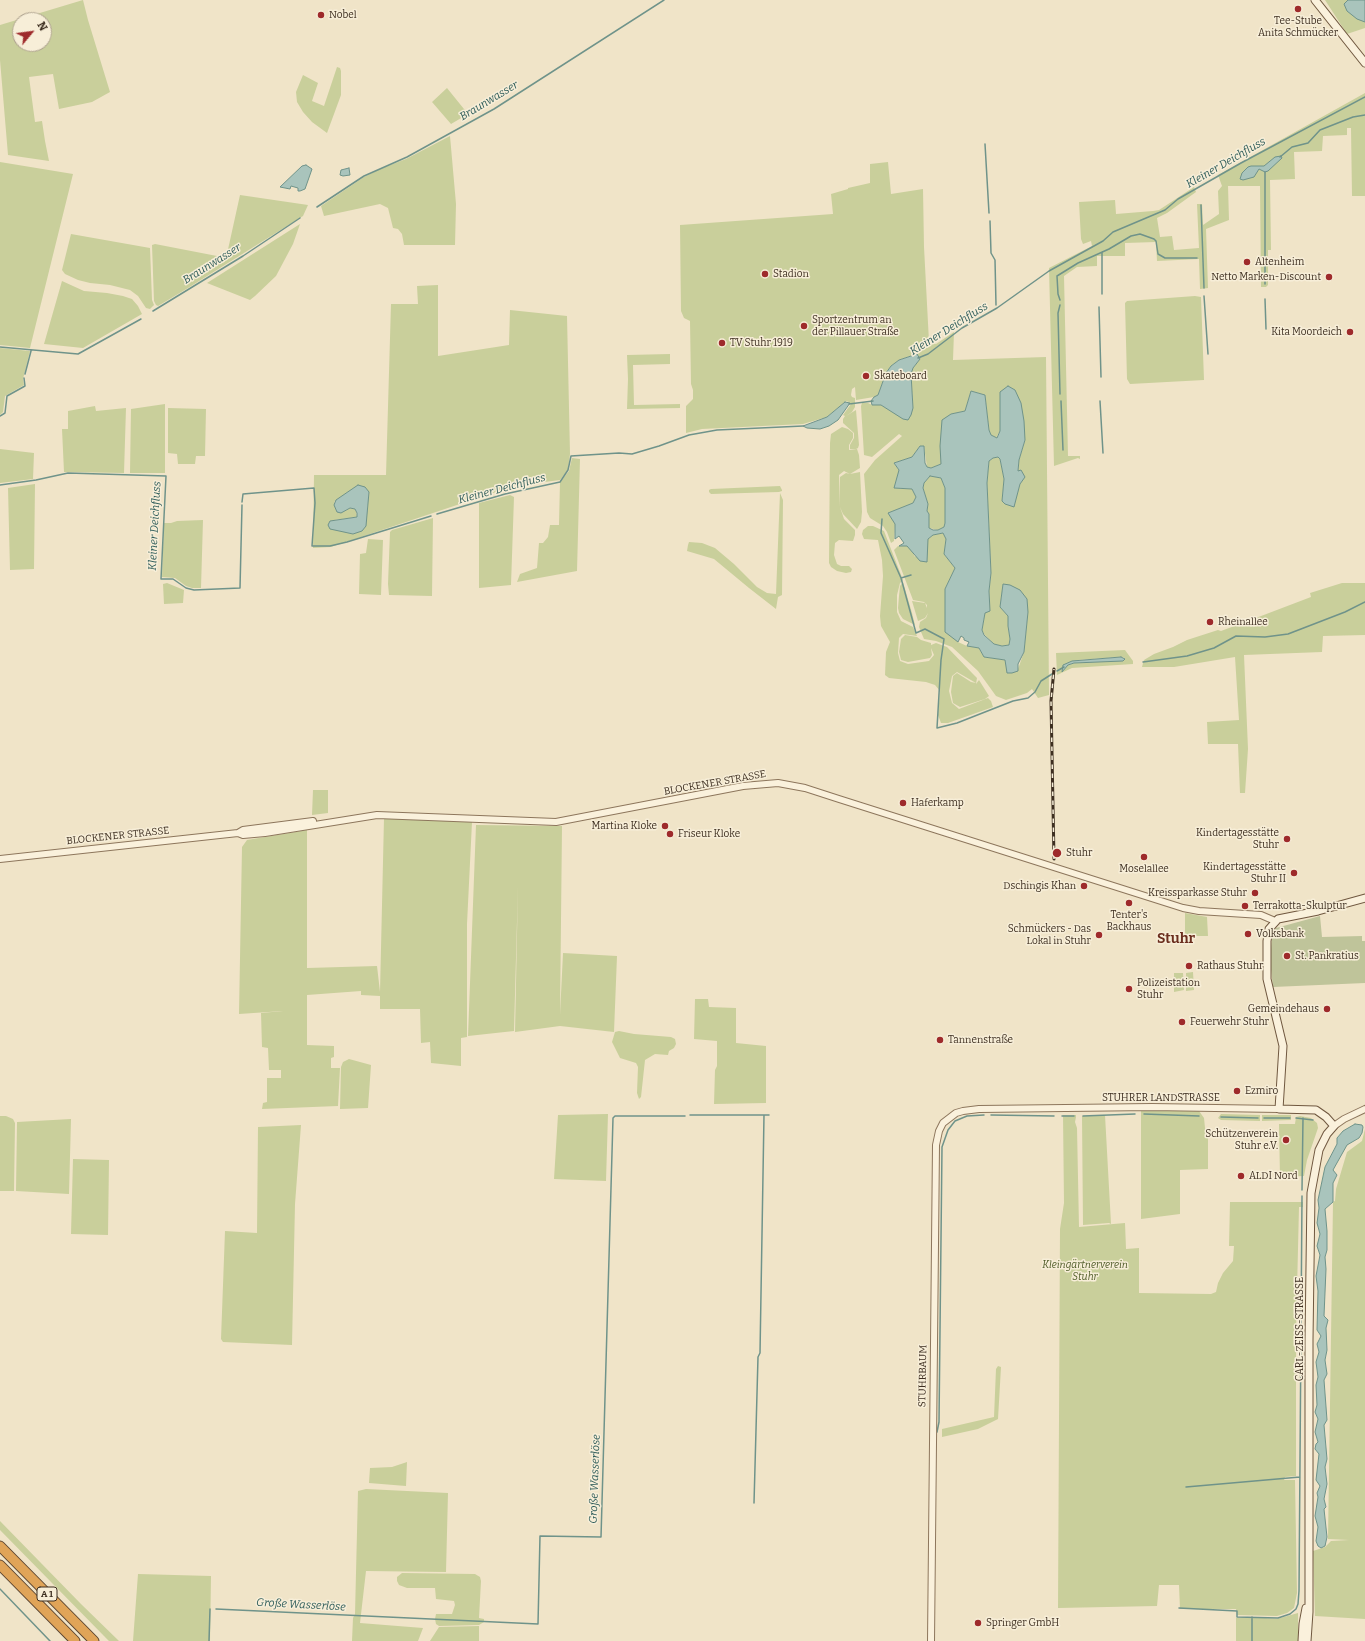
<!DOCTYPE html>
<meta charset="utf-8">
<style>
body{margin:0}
#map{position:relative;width:1365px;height:1641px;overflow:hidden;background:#f0e4c8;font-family:Bitter,serif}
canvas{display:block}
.north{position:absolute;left:12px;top:12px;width:40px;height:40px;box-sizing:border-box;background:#f7eed8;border:1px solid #ada18e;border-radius:50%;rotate:61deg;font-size:11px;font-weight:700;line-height:16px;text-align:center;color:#3d2e20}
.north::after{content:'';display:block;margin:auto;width:14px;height:18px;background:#9e2a2b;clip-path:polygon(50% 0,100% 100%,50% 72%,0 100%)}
</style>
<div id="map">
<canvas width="1365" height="1641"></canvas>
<div class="north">N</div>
</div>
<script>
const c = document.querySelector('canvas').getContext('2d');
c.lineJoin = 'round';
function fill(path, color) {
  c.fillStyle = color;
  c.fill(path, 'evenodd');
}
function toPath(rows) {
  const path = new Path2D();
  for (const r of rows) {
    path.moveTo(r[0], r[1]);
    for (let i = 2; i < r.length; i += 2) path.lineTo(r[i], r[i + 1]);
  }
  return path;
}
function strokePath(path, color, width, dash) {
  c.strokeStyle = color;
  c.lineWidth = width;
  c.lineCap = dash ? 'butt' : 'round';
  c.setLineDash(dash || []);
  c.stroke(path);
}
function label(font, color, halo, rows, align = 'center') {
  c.font = font + ' Bitter,serif';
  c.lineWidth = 3;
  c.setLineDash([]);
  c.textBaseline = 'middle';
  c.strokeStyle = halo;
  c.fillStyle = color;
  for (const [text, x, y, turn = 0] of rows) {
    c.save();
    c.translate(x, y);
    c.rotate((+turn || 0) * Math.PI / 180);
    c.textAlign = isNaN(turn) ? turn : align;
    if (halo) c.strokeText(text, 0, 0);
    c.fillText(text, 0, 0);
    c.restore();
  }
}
fill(toPath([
 [83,0,88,20,110,92,92,102,59,109,53,74,29,77,35,122,42,121,45,141,49,161,8,155,0,60,0,25],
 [20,20,44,20,44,44,20,44],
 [1325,0,1348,0,1344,4,1364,22,1365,22,1365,28,1347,34],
 [337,67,340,68,341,71,341,95,327,133,312,122,303,112,297,102,296,92,303,75,318,83,312,101,324,106],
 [447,88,468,114,451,124,432,102],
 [1365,93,1365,196,1352,196,1351,128,1347,128,1347,135,1323,136,1322,151,1294,152,1295,179,1270,180,1271,250,1268,250,1268,285,1266,287,1261,287,1260,186,1228,186,1229,220,1206,229,1208,288,1200,289,1199,259,1157,261,1156,242,1125,243,1125,256,1097,256,1097,266,1077,267,1064,276,1068,456,1080,456,1080,459,1078,458,1054,466,1049,268,1092,246,1091,241,1083,244,1081,239,1079,202,1115,200,1116,214,1153,211,1159,210,1194,187,1196,192,1167,213,1157,218,1160,237,1172,236,1174,250,1199,248,1197,204,1202,204,1203,225,1219,214,1218,191,1222,186,1218,175],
 [450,136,456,204,455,245,404,245,402,234,398,229,393,228,388,208,380,204,324,216,321,206,364,177,380,169,406,159],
 [0,162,73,174,30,348,0,345],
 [888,162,891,194,923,189,924,247,929,342,936,344,954,332,953,360,1046,357,1049,695,1038,698,1032,689,1027,693,1006,700,996,696,978,671,952,647,936,641,924,639,919,627,920,622,926,618,928,613,925,618,918,621,912,601,925,603,927,608,927,605,924,602,913,600,894,550,898,546,907,546,911,549,915,557,928,539,933,535,943,533,946,539,944,554,955,568,945,589,958,642,967,646,979,648,984,657,1005,660,1018,669,1024,652,1028,612,1010,585,1003,585,1000,607,1008,616,1008,627,1010,639,1009,645,1002,646,994,644,984,634,982,630,985,613,990,610,989,591,991,573,987,483,989,461,993,458,998,457,1000,459,1004,479,1002,501,1017,493,1022,479,1018,471,1019,460,1025,440,1000,392,1000,431,996,438,991,435,989,430,985,395,971,391,965,411,951,414,941,464,931,468,927,467,924,446,920,446,912,457,894,463,899,470,900,489,912,489,916,497,913,503,889,513,895,524,894,541,891,543,887,532,883,526,870,518,867,512,864,474,875,460,902,436,899,434,872,457,864,455,861,406,862,403,868,403,872,405,881,405,896,414,913,408,911,374,913,368,920,359,916,354,899,360,891,366,886,373,878,395,874,397,856,400,855,387,852,389,851,395,852,397,855,398,855,407,852,412,846,416,856,410,859,445,858,448,856,449,850,449,850,445,854,438,854,433,843,423,843,419,845,416,843,415,851,404,849,402,846,401,827,417,803,424,702,429,686,433,686,406,693,399,693,390,691,384,690,321,684,318,681,311,680,225,833,214,831,194,848,189,848,188,870,183,870,164],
 [240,195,308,205,303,216,188,288,158,306,156,305,154,301,152,245,155,244,217,256,227,254],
 [300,224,293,244,276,276,255,296,250,300,207,283],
 [71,234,150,248,152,300,154,305,150,309,146,308,138,296,130,290,110,285,90,283,78,280,65,274,62,270],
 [62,281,84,291,107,293,123,296,132,299,138,306,142,314,83,348,44,344],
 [438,285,438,356,509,345,510,310,567,316,570,454,568,470,560,480,514,486,331,547,313,548,314,475,386,475,391,304,418,304,417,286],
 [354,488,369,492,367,502,368,509,353,534,346,532,335,520,357,517,356,511,355,509,350,508,345,511,334,502],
 [1195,296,1201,297,1204,380,1130,384,1127,379,1125,303,1127,301],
 [0,348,30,351,23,379,24,385,5,396,3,412,0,415],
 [670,354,670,364,633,365,634,405,680,404,680,408,627,409,628,379,627,355],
 [165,404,165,473,130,473,131,409],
 [95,406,96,411,126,408,124,473,64,472,62,429,68,429,68,411],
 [168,408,206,409,205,456,196,456,195,464,178,464,177,454,168,453],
 [842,427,848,429,853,433,853,438,849,445,849,450,857,449,859,455,860,468,850,474,860,472,862,512,861,522,857,529,843,514,840,507,840,477,846,473,850,474,844,471,839,475,840,507,844,519,855,530,855,535,853,541,839,540,835,543,834,555,837,564,841,566,849,566,852,569,851,572,846,573,837,571,831,567,829,563,830,443,831,434],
 [0,449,34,453,33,479,0,483],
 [572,458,580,459,577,571,517,582,520,574,537,568,539,543,543,543,548,537,550,525,559,525,560,482,569,471],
 [930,476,941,478,945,488,945,523,944,527,938,530,929,528,929,514,927,511,928,504,923,488,924,483],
 [35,484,34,569,10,570,8,488],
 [780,486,782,490,782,491,779,492,711,494,709,492,709,490,711,489],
 [780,493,783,500,782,595,778,597,776,609,749,588,714,559,687,551,688,545,689,542,702,543,715,548,734,564,757,587,767,593,776,594],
 [510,495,514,497,511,585,479,588,479,503],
 [433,518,432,596,389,595,388,584,390,532,392,530],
 [203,520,201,588,192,588,186,586,175,578,162,577,164,523,171,523,177,521],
 [868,526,873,526,884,531,903,580,900,583,897,595,897,612,901,621,913,627,917,636,903,634,899,638,898,653,900,661,908,664,929,661,934,655,931,648,932,655,930,658,908,662,901,660,899,652,901,639,905,635,917,637,921,640,931,643,931,645,936,643,947,647,973,674,977,678,976,684,979,680,989,696,985,699,960,707,953,703,951,692,953,676,957,673,971,682,976,683,957,672,952,676,949,691,952,703,959,709,988,698,991,701,993,707,948,723,941,723,938,715,940,691,935,685,926,682,889,678,885,675,886,652,890,642,881,626,880,616,883,576,882,560,878,540,864,539,862,534,863,530],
 [368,539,383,540,381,595,359,594,360,554,366,553],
 [903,582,912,613,915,625,903,619,899,613,898,608,899,596,900,586],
 [167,583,184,590,183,603,164,604,163,584],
 [1342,583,1365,583,1365,635,1323,636,1322,652,1244,655,1248,749,1245,793,1240,793,1238,744,1208,744,1207,722,1239,720,1235,657,1174,667,1142,667,1143,663,1144,660,1154,654,1173,647,1187,640,1218,630,1221,631,1248,621,1311,597,1310,593],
 [1125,650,1133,661,1133,664,1072,668,1057,675,1056,653],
 [1121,657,1125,658,1074,663,1068,665,1078,660],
 [313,790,328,790,328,813,312,815],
 [384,818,472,822,467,924,467,1037,461,1038,461,1066,431,1063,430,1042,421,1043,420,1009,380,1009,380,996,361,995,361,991,307,995,307,1045,334,1046,334,1057,331,1058,331,1068,340,1068,338,1106,262,1109,263,1103,267,1102,267,1078,281,1078,281,1070,269,1070,268,1048,262,1047,261,1013,283,1011,239,1014,242,847,247,840,307,830,307,968,377,966,380,992],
 [476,825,562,826,560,1015,563,953,617,956,614,1032,560,1026,515,1032,518,885,514,1031,468,1036],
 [1185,913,1207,917,1208,936,1185,936],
 [1193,972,1194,990,1186,991,1186,973],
 [1174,973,1183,973,1184,990,1174,992],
 [695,999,708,999,709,1007,736,1008,736,1043,766,1046,766,1103,714,1104,715,1070,717,1066,717,1041,694,1039],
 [619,1031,634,1034,671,1037,675,1039,676,1044,674,1048,669,1051,668,1055,655,1054,645,1060,641,1097,639,1099,637,1093,638,1067,636,1063,620,1058,612,1042,615,1032],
 [349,1059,371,1065,368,1108,340,1109,341,1067,343,1062],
 [1141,1109,1199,1111,1204,1118,1205,1128,1208,1133,1208,1169,1180,1170,1180,1214,1141,1219],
 [608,1114,606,1181,554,1179,558,1115],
 [1221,1114,1260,1115,1260,1121,1221,1120,1218,1118],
 [1063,1115,1076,1115,1076,1117,1075,1122,1077,1128,1079,1227,1125,1223,1126,1249,1139,1248,1139,1293,1211,1294,1216,1292,1218,1283,1223,1273,1233,1261,1234,1246,1229,1246,1230,1202,1303,1202,1303,1207,1299,1207,1296,1332,1296,1476,1285,1477,1284,1480,1295,1480,1297,1593,1294,1608,1287,1613,1277,1616,1237,1615,1236,1609,1180,1609,1179,1585,1159,1585,1157,1606,1058,1608,1060,1229,1064,1203],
 [1105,1115,1111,1224,1109,1223,1083,1225,1082,1116],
 [1262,1115,1291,1115,1291,1120,1262,1121],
 [0,1116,6,1116,13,1119,15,1123,14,1191,0,1191],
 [1300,1116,1311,1118,1317,1123,1318,1128,1307,1160,1304,1176,1280,1177,1279,1124,1295,1124,1296,1117],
 [71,1119,69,1194,16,1191,17,1122],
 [301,1125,295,1204,292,1345,223,1342,221,1339,225,1231,257,1233,258,1127],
 [1365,1129,1365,1619,1315,1616,1313,1551,1325,1547,1331,1541,1349,1540,1328,1539,1333,1202,1335,1201,1336,1189,1347,1152,1362,1141],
 [73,1159,109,1160,108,1235,71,1234],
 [998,1366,1001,1367,998,1419,978,1429,942,1437,942,1429,994,1417,996,1369],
 [407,1462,406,1486,369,1483,370,1468,392,1467],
 [366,1489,448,1493,446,1572,366,1571,360,1623,423,1628,418,1641,352,1641,353,1618,355,1614,358,1491],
 [0,1521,81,1604,119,1641,109,1641,104,1636,0,1530],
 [402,1573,475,1574,480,1577,481,1581,479,1618,484,1619,484,1622,479,1625,439,1626,436,1624,435,1619,436,1614,452,1614,455,1605,454,1601,436,1599,435,1588,407,1588,399,1585,397,1581,397,1577],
 [138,1574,211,1576,210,1641,133,1641],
 [1298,1613,1298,1641,1236,1641,1236,1618,1252,1617,1277,1619],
 [479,1626,479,1641,430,1641,439,1627]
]), '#c9cf9b');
fill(toPath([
 [1320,916,1322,937,1362,936,1362,941,1365,941,1365,983,1273,987,1270,961,1272,937,1274,930,1276,928]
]), '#bfc49a');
const water = toPath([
 [1348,0,1365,0,1365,22,1357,19,1347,11,1344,4,1348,0],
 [1281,156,1282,158,1268,171,1265,172,1259,169,1254,177,1243,180,1240,179,1242,173,1248,167,1251,166,1264,166,1275,157,1281,156],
 [306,165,312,169,305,189,300,191,298,191,298,188,291,186,290,189,280,187,302,166,306,165],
 [349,168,350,175,343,176,340,175,341,170,349,168],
 [917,354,920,359,913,368,911,374,913,408,911,415,908,420,903,419,881,405,872,405,871,401,874,397,878,395,886,373,891,366,899,360,917,354],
 [1008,386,1015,390,1021,403,1024,421,1025,440,1019,460,1018,471,1021,470,1025,477,1020,484,1014,507,1005,504,1002,501,1004,479,1000,459,998,457,993,458,989,461,987,483,991,573,989,591,990,611,985,613,982,630,984,635,994,644,1002,646,1009,645,1010,639,1008,626,1008,616,1000,607,1003,584,1010,585,1020,590,1027,599,1028,612,1024,652,1018,664,1018,671,1012,673,1007,673,1005,660,984,657,979,648,967,646,969,642,964,640,964,638,961,636,958,642,945,632,945,589,955,568,944,554,946,539,943,533,933,535,928,539,927,562,920,561,907,546,899,546,904,543,899,536,895,539,895,524,888,513,913,503,916,497,912,489,894,488,899,470,894,463,912,457,920,446,924,446,925,463,927,467,931,468,941,464,940,446,942,420,951,414,965,411,971,391,985,395,989,430,991,435,997,438,1000,431,1000,392,1008,386],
 [930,476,941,478,945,488,945,523,944,527,938,530,933,530,929,528,929,514,927,511,928,504,923,488,924,483,930,476],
 [845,402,850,403,838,420,829,426,820,429,807,428,803,426,827,417,845,402],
 [358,485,365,487,369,492,366,526,362,531,353,534,330,529,328,525,330,521,357,517,357,513,355,509,350,508,341,513,337,512,334,505,336,500,358,485],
 [1121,657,1125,659,1123,661,1074,663,1068,665,1062,672,1063,665,1072,661,1121,657],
 [1355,1124,1362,1125,1363,1127,1362,1133,1359,1138,1347,1145,1333,1170,1337,1175,1333,1183,1333,1202,1325,1209,1327,1231,1327,1250,1325,1257,1326,1269,1324,1316,1328,1320,1326,1328,1327,1350,1325,1360,1327,1374,1324,1380,1327,1420,1324,1425,1327,1459,1325,1467,1327,1484,1324,1499,1326,1507,1324,1509,1327,1537,1325,1546,1321,1548,1318,1546,1316,1541,1318,1527,1315,1516,1318,1497,1317,1493,1320,1486,1316,1480,1319,1454,1315,1449,1316,1444,1318,1442,1315,1432,1318,1419,1315,1412,1317,1405,1316,1385,1318,1377,1316,1362,1319,1352,1317,1344,1321,1336,1317,1330,1318,1291,1316,1276,1320,1255,1317,1246,1320,1234,1317,1223,1319,1208,1318,1200,1325,1167,1337,1144,1337,1138,1343,1131,1355,1124]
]);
fill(water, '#a9c4bc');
strokePath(water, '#6f938a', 1);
strokePath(toPath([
 [985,144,989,213],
 [1280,157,1292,147,1308,143,1320,130,1353,117,1365,115],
 [1201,205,1204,288],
 [317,207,364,176,407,157,494,109,664,0],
 [990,221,991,253,995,260,996,305],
 [1102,252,1102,294],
 [1265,284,1265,172],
 [1204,296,1208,354],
 [1265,299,1266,329],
 [1060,300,1058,294,1057,276,1078,263,1109,249,1131,236,1140,234,1154,239,1156,241,1158,254,1165,258,1197,258],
 [1060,305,1058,313,1060,394],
 [1099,307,1101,377],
 [153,311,243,256,300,218],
 [0,347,78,354,141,319],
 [918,358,928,354,962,328,997,308,1049,271,1103,241,1113,232,1165,210,1178,199,1241,163,1365,97],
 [25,374,31,351],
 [1061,401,1063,450],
 [1100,401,1103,453],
 [849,404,873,401],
 [0,416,5,413,7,396,25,386,24,378],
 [0,485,36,480,68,473,166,476,161,579,173,579,186,588,194,590,240,588,242,505],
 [242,502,243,494,314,488,315,503,312,546,330,546,347,542,431,516],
 [437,514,505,494,560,482,568,470,571,456,619,453,632,454,659,446,689,435,717,430,803,426],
 [882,519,881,533,901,578],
 [911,575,901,578,916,633,925,629,944,639,941,660,937,728,957,723,1013,701,1028,698,1035,692,1041,681,1052,674],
 [1143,662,1187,656,1214,648,1236,636,1265,637,1288,634,1345,612,1365,602],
 [1057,671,1064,667],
 [1144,1114,1199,1116],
 [690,1115,769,1115],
 [991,1115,1054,1116],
 [1062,1116,1074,1116],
 [1083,1116,1135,1114],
 [1221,1117,1258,1118],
 [1264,1118,1290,1118],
 [1296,1118,1313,1120],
 [1302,1190,1303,1118],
 [937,1432,939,1422,942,1147,948,1130,955,1121,967,1116,984,1115],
 [1186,1487,1300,1477],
 [754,1503,758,1357,760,1353,764,1115],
 [0,1589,50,1641],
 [1179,1608,1237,1611,1237,1617,1278,1618,1290,1614,1296,1609,1298,1604,1299,1591,1302,1196],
 [216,1609,538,1624,540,1536,601,1537,613,1118,615,1116,685,1116],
 [209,1641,210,1609],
 [1252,1641,1252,1617]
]), '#6f938a', 1.5);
const tertiary = toPath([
 [238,833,243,835,265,833,377,815,556,822,743,786,778,783,805,788,839,799,1183,908,1199,911,1261,915,1275,921],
 [0,859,238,833,243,830,313,821],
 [1334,1126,1344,1119,1365,1109],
 [931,1641,936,1145,939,1131,943,1123,956,1113,963,1111,979,1109,1152,1107,1279,1109]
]);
const secondary = toPath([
 [1315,0,1365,63],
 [1302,1641,1303,1624,1306,1608],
 [1307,1641,1309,1612,1309,1340,1311,1193,1319,1150,1327,1134,1334,1126,1326,1117,1316,1110,1279,1109,1283,1046,1267,979,1267,941,1269,929,1278,919,1318,911,1365,898]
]);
const motorway = toPath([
 [0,1546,94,1641],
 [0,1565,75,1641]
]);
strokePath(tertiary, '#8d765c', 8);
strokePath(secondary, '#6f573f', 9);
strokePath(motorway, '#5b4430', 11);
strokePath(tertiary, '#faf1dc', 6);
strokePath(secondary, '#faf1dc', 7);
strokePath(motorway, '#e0a458', 9);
const rail = toPath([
 [1054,859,1051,701,1054,669]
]);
strokePath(rail, '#3d2e20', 3);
strokePath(rail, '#f7eed8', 1.5, [4.5]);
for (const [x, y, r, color] of [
 [1298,9,4,"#9e2a2b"],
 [321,15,4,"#9e2a2b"],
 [1247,262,4,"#9e2a2b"],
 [765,274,4,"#9e2a2b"],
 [1329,277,4,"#9e2a2b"],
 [804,326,4,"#9e2a2b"],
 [1350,332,4,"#9e2a2b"],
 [722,343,4,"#9e2a2b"],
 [866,376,4,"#9e2a2b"],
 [1210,622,4,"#9e2a2b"],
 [903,803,4,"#9e2a2b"],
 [665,826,4,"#9e2a2b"],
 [670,834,4,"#9e2a2b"],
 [1287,839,4,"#9e2a2b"],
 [1057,853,5,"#9e2a2b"],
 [1144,857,4,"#9e2a2b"],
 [1294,873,4,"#9e2a2b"],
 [1084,886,4,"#9e2a2b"],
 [1255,893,4,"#9e2a2b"],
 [1129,903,4,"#9e2a2b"],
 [1245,906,4,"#9e2a2b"],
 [1248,934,4,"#9e2a2b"],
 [1099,935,4,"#9e2a2b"],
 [1287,956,4,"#9e2a2b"],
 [1189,966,4,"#9e2a2b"],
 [1129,989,4,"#9e2a2b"],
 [1327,1009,4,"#9e2a2b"],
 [1182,1022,4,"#9e2a2b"],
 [940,1040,4,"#9e2a2b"],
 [1237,1091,4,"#9e2a2b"],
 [1286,1140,4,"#9e2a2b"],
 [1241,1176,4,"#9e2a2b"],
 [978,1623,4,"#9e2a2b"]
]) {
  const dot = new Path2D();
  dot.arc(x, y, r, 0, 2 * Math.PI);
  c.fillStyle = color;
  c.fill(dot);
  strokePath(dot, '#f7eed8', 1.5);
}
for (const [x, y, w] of [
 [47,1594,20]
]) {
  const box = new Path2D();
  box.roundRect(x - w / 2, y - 7, w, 14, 3);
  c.fillStyle = '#f7eed8';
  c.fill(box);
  strokePath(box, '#3d2e20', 1);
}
label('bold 9px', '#3d2e20', null, [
 ["A 1",47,1594]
]);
label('10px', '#3d2e20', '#f7eed8', [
 ["Nobel",329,15],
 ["Tee-Stube",1298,21,"center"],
 ["Anita Schmücker",1298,33,"center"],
 ["Altenheim",1255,262],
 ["Stadion",773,274],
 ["Netto Marken-Discount",1321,277,"right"],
 ["Sportzentrum an",812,320],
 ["der Pillauer Straße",812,332],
 ["Kita Moordeich",1342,332,"right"],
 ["TV Stuhr 1919",730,343],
 ["Skateboard",874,376],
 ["Rheinallee",1218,622],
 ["Haferkamp",911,803],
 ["Martina Kloke",657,826,"right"],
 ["Kindertagesstätte",1279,833,"right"],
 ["Stuhr",1279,845,"right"],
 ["Friseur Kloke",678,834],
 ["Stuhr",1066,853],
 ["Kindertagesstätte",1286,867,"right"],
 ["Stuhr II",1286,879,"right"],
 ["Moselallee",1144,869,"center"],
 ["Dschingis Khan",1076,886,"right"],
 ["Kreissparkasse Stuhr",1247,893,"right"],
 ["Terrakotta-Skulptur",1253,906],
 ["Tenter's",1129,915,"center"],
 ["Backhaus",1129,927,"center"],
 ["Schmückers - Das",1091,929,"right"],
 ["Lokal in Stuhr",1091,941,"right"],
 ["Volksbank",1256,934],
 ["St. Pankratius",1295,956],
 ["Rathaus Stuhr",1197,966],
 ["Polizeistation",1137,983],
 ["Stuhr",1137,995],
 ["Gemeindehaus",1319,1009,"right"],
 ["Feuerwehr Stuhr",1190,1022],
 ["Tannenstraße",948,1040],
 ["Ezmiro",1245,1091],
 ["Schützenverein",1278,1134,"right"],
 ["Stuhr e.V.",1278,1146,"right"],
 ["ALDI Nord",1249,1176],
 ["Springer GmbH",986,1623]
], 'left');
label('10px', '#3d2e20', '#f7eed8', [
 ["BLOCKENER STRASSE",715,783,-10],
 ["BLOCKENER STRASSE",118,836,-6],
 ["STUHRER LANDSTRASSE",1161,1098],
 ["CARL-ZEISS-STRASSE",1300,1329,-90],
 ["STUHRBAUM",923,1376,-89]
]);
label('italic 10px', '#4d5a26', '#f7eed8', [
 ["Kleingärtnerverein",1085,1265],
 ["Stuhr",1085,1277]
]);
label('italic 11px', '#2f5d5a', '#f7eed8', [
 ["Braunwasser",489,101,-31],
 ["Kleiner Deichfluss",1226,163,-30],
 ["Braunwasser",212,264,-32],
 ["Kleiner Deichfluss",949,329,-32],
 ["Kleiner Deichfluss",502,489,-15],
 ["Kleiner Deichfluss",155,526,-87],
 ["Große Wasserlöse",595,1479,-88],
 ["Große Wasserlöse",301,1605,3]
]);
label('bold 14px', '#6b2e1e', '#f7eed8', [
 ["Stuhr",1176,939]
]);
</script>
